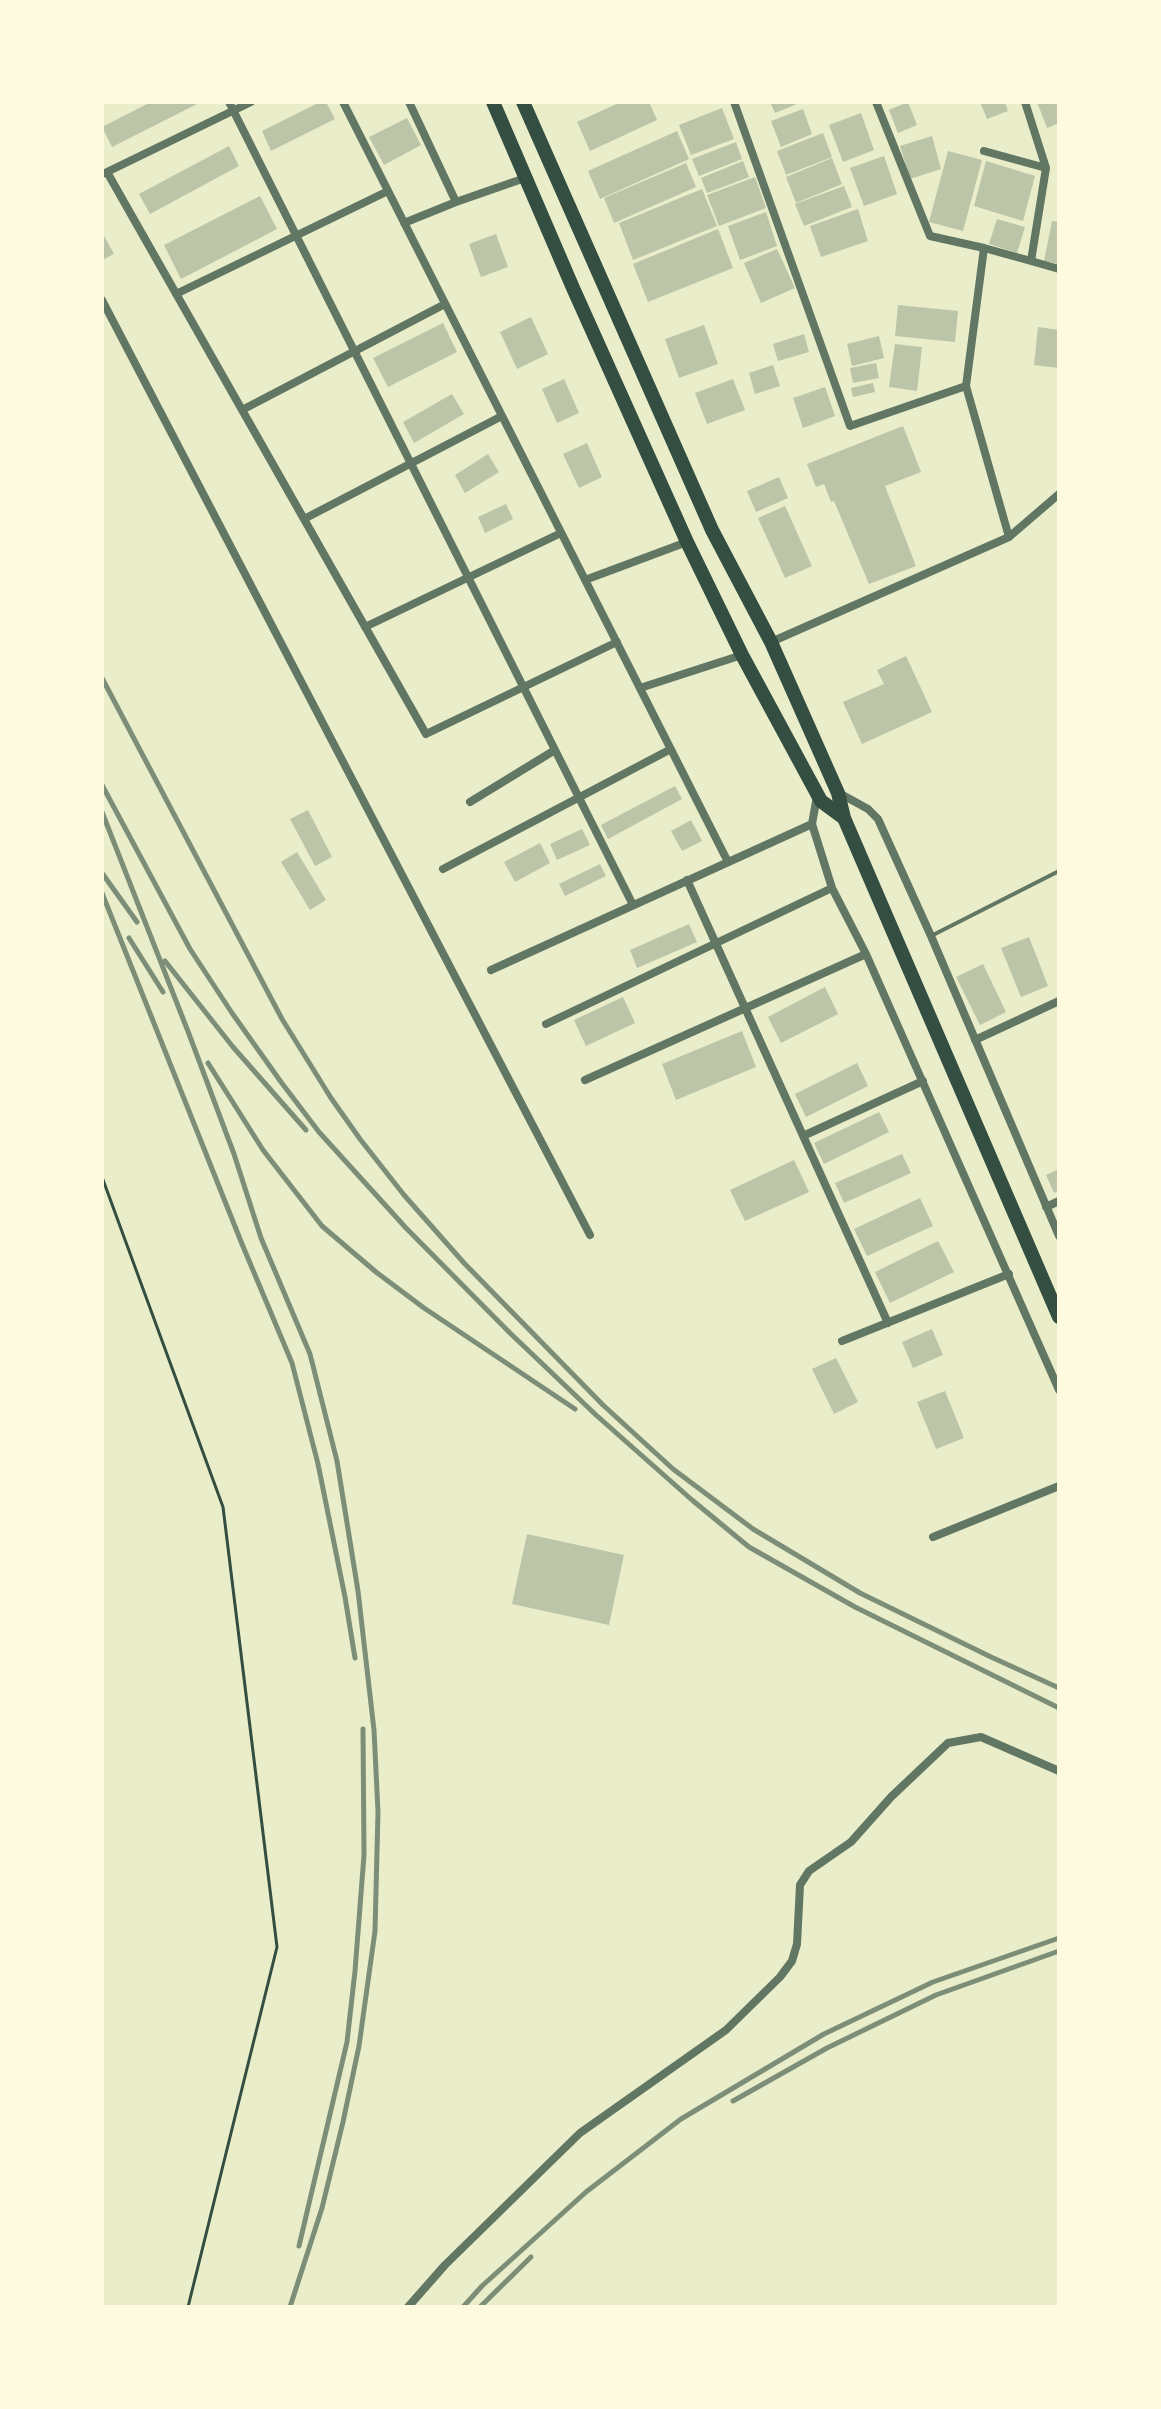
<!DOCTYPE html>
<style>
body{margin:0}
#map{position:relative;width:1161px;height:2409px;overflow:hidden;background:#e9edc9;font-family:"Open Sans",sans-serif}
canvas{display:block}
.frame{position:absolute;inset:0;border:104px solid #fefae0;pointer-events:none}
</style>
<div id="map">
<canvas width="1161" height="2409"></canvas>
<div class="frame"></div>
</div>
<script>
const c = document.querySelector('canvas').getContext('2d');
c.lineJoin = 'round';
function fill(path, color) {
  c.fillStyle = color;
  c.fill(path, 'evenodd');
}
function toPath(rows) {
  const path = new Path2D();
  for (const r of rows) {
    path.moveTo(r[0], r[1]);
    for (let i = 2; i < r.length; i += 2) path.lineTo(r[i], r[i + 1]);
  }
  return path;
}
function strokePath(path, color, width, dash) {
  c.strokeStyle = color;
  c.lineWidth = width;
  c.lineCap = dash ? 'butt' : 'round';
  c.setLineDash(dash || []);
  c.stroke(path);
}
fill(toPath([
 [151,102,201,102,112,147,102,127],
 [320,102,326,102,335,119,271,151,262,131],
 [621,102,649,102,657,120,590,151,577,122],
 [770,102,802,102,775,113],
 [908,102,917,125,898,133,889,110],
 [980,102,1005,102,1008,111,987,119],
 [1037,102,1058,102,1059,123,1047,128],
 [722,108,734,139,691,155,679,125],
 [803,109,812,134,781,147,771,121],
 [861,113,874,150,843,162,829,125],
 [407,118,421,145,384,165,369,137],
 [677,131,689,159,600,199,588,171],
 [823,133,832,157,786,175,777,151],
 [932,136,941,169,910,179,900,146],
 [736,142,742,159,699,176,692,159],
 [229,146,239,166,150,214,139,194],
 [948,151,982,160,963,231,929,222],
 [884,156,897,194,864,206,850,168],
 [832,158,842,184,796,203,786,177],
 [743,161,749,177,707,193,701,178],
 [986,161,1035,176,1023,221,974,206],
 [686,163,696,187,614,223,604,198],
 [755,177,766,208,719,226,707,195],
 [844,186,852,207,804,226,795,204],
 [702,189,717,226,633,260,619,223],
 [260,196,277,229,181,279,164,245],
 [858,209,868,241,821,257,810,226],
 [766,212,777,246,740,260,728,226],
 [997,219,1025,227,1017,253,989,244],
 [1052,221,1059,222,1059,264,1044,261],
 [718,229,733,268,648,302,633,264],
 [102,232,114,254,102,260],
 [496,234,508,267,481,277,469,244],
 [777,249,795,288,761,303,744,263],
 [898,305,958,311,955,342,895,336],
 [531,317,548,354,517,369,500,332],
 [443,323,457,352,388,387,373,358],
 [704,325,718,364,679,378,665,339],
 [1038,327,1059,330,1059,368,1034,365],
 [804,334,809,352,778,361,773,344],
 [879,336,884,358,852,366,847,344],
 [895,344,922,347,917,391,889,387],
 [876,363,879,378,853,383,850,368],
 [773,365,780,386,755,394,749,373],
 [564,379,579,413,557,423,542,389],
 [733,379,745,410,707,424,695,393],
 [873,383,875,392,853,397,851,388],
 [825,387,835,416,803,428,793,398],
 [452,394,464,414,414,443,403,422],
 [903,426,921,472,885,486,916,566,869,584,834,501,831,502,824,484,816,487,807,464],
 [587,443,602,477,579,488,563,454],
 [488,454,499,472,465,493,455,475],
 [779,477,788,498,756,512,747,491],
 [506,504,513,519,485,533,478,517],
 [785,506,812,566,785,578,758,518],
 [906,656,932,712,862,744,843,702,884,684,877,670],
 [675,786,682,799,608,839,601,825],
 [308,810,332,857,315,866,290,819],
 [691,820,702,841,682,851,671,831],
 [582,829,590,845,557,860,550,844],
 [540,843,550,863,515,882,504,862],
 [297,852,326,900,310,910,281,862],
 [600,864,606,876,565,896,559,884],
 [689,924,697,942,637,968,630,950],
 [1029,937,1048,986,1021,997,1001,948],
 [983,964,1006,1012,980,1025,956,977],
 [825,987,838,1014,781,1043,768,1017],
 [623,997,635,1023,586,1046,574,1020],
 [742,1031,756,1067,676,1100,662,1064],
 [857,1063,868,1086,806,1117,795,1094],
 [879,1112,889,1132,824,1164,814,1143],
 [902,1154,911,1173,844,1203,835,1183],
 [794,1160,809,1192,745,1221,730,1190],
 [1059,1169,1059,1190,1054,1193,1046,1175],
 [920,1198,933,1226,867,1256,854,1229],
 [938,1241,954,1272,890,1303,875,1272],
 [932,1329,943,1355,913,1368,902,1342],
 [836,1358,858,1402,834,1414,812,1369],
 [945,1391,964,1438,936,1449,917,1402],
 [527,1534,624,1555,609,1625,512,1604]
]), '#bcc5a7');
strokePath(toPath([
 [102,1177,223,1507,277,1947,188,2307]
]), '#344e41', 3);
strokePath(toPath([
 [933,935,1059,871]
]), '#617663', 4);
strokePath(toPath([
 [229,102,633,905],
 [343,102,728,862],
 [409,102,456,202],
 [734,102,850,426,966,386],
 [984,151,1046,168],
 [107,172,426,734,617,642],
 [105,173,251,102],
 [404,223,456,202,525,178],
 [984,248,1031,261,1046,168,1025,102],
 [1031,261,1059,269],
 [176,294,388,191],
 [102,300,590,1235],
 [242,410,445,304],
 [304,519,502,416],
 [1009,537,1059,494],
 [585,580,687,542],
 [365,627,561,533],
 [771,642,1009,537,966,386,984,248,930,236,876,102],
 [640,688,742,655],
 [839,793,868,809,878,819,931,936,1059,1236],
 [817,796,812,824,832,888,866,954,1059,1390],
 [470,802,555,750],
 [443,869,671,749],
 [687,880,888,1323],
 [491,970,812,824],
 [546,1024,832,888],
 [975,1040,1059,1001],
 [585,1080,866,954],
 [803,1136,923,1081],
 [1046,1207,1059,1201],
 [842,1341,1009,1274],
 [933,1537,1059,1486],
 [408,2307,445,2265,580,2133,726,2030,780,1977,792,1961,797,1944,800,1885,809,1871,851,1842,891,1797,948,1743,981,1737,1059,1771]
]), '#617663', 8);
strokePath(toPath([
 [493,102,573,288,687,542,742,655,821,801,844,818],
 [523,102,712,530,771,642,838,793,844,818,1059,1317]
]), '#344e41', 14);
strokePath(toPath([
 [102,678,282,1019,331,1098,360,1139,404,1195,464,1263,603,1405,673,1469,753,1529,860,1593,991,1657,1059,1688],
 [102,785,190,949,232,1013,281,1082,319,1132,406,1228,510,1333,596,1415,692,1500,749,1547,855,1607,1059,1708],
 [102,812,189,1034,234,1154,261,1238,310,1354,337,1461,358,1591,374,1730,378,1812,375,1931,359,2046,343,2122,322,2208,290,2307],
 [102,873,137,922],
 [102,893,242,1244,292,1363,318,1464,345,1597,355,1658],
 [129,938,163,992],
 [165,961,233,1047,306,1130],
 [208,1063,263,1150,322,1226,376,1272,424,1308,575,1409],
 [733,2101,827,2048,936,1995,1059,1951],
 [299,2246,347,2042,355,1971,364,1855,363,1729],
 [463,2307,482,2286,586,2192,681,2119,824,2034,933,1982,1059,1938],
 [480,2307,531,2257]
]), '#7c8e77', 5);
</script>
